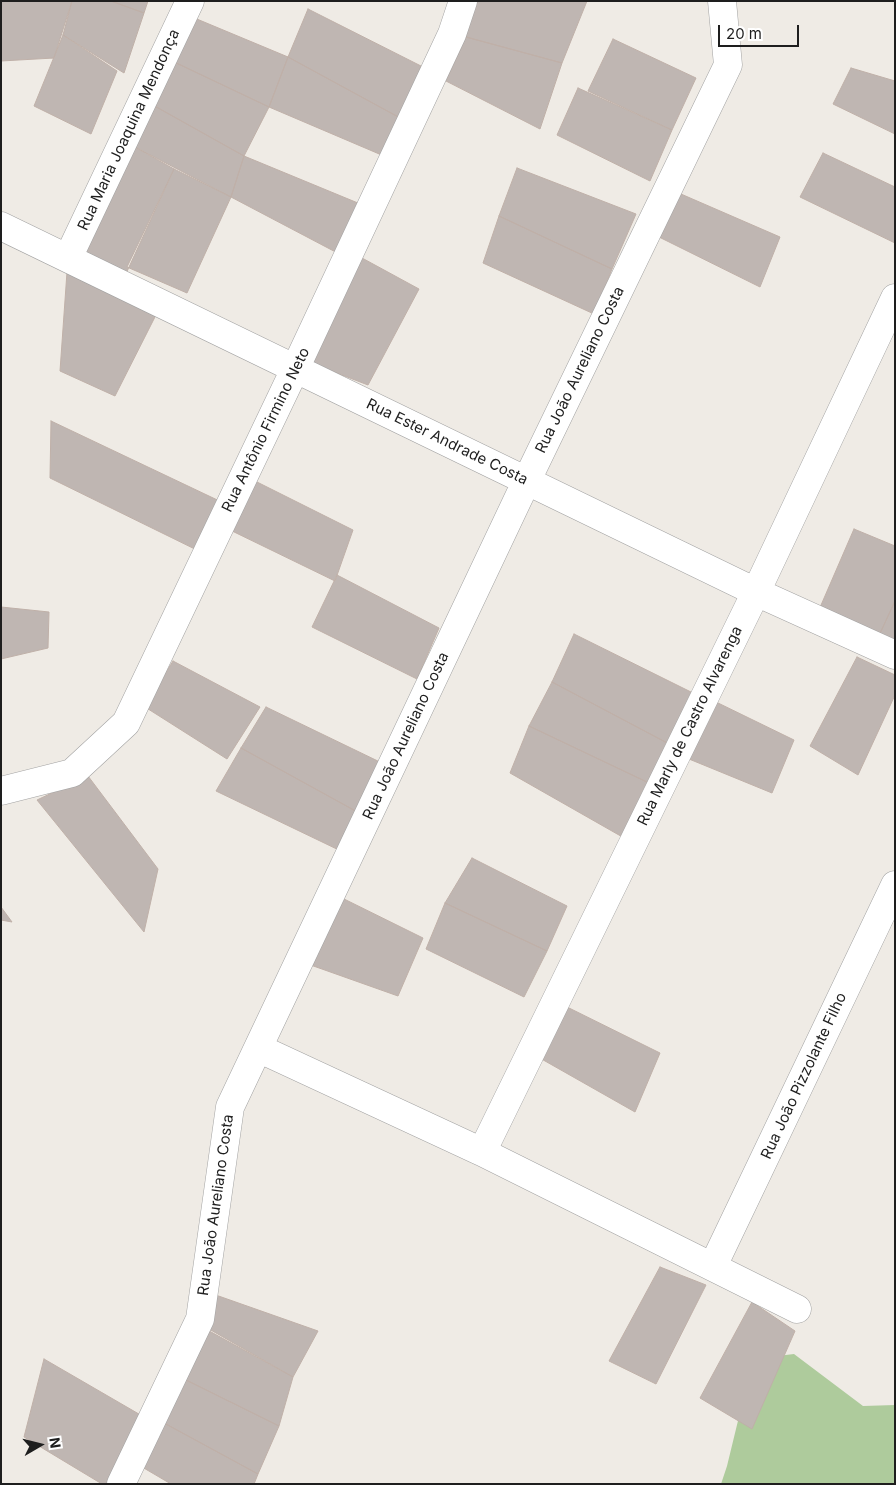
<!DOCTYPE html>
<meta charset="utf-8">
<style>
body{margin:0}
#map{position:relative;width:896px;height:1485px;overflow:hidden;background:#efebe5;font-family:Inter,sans-serif}
canvas{display:block}
.frame{position:absolute;inset:0;border:2px solid #1e1e1e;pointer-events:none}
.north{position:absolute;left:15px;top:1420px;width:50px;height:50px;-webkit-text-stroke:4px #fff;paint-order:stroke;rotate:82deg;font-size:14px;font-weight:700;line-height:20px;text-align:center;color:#1e1e1e}
.north::after{content:'';display:block;margin:auto;width:18px;height:22px;background:#1e1e1e;clip-path:polygon(50% 0,100% 100%,50% 72%,0 100%)}
.scale{position:absolute;left:718px;top:25px;width:81px;height:22px;box-sizing:border-box;border:2px solid #1e1e1e;border-top:0;padding-left:6px;font-size:15px;line-height:18px;white-space:nowrap;color:#1e1e1e;-webkit-text-stroke:4px #fff;paint-order:stroke}
</style>
<div id="map">
<canvas width="896" height="1485"></canvas>
<div class="frame"></div>
<div class="north">N</div>
<div class="scale">20 m</div>
</div>
<script>
const c = document.querySelector('canvas').getContext('2d');
c.lineJoin = 'round';
function fill(path, color) {
  c.fillStyle = color;
  c.fill(path, 'evenodd');
}
function toPath(rows) {
  const path = new Path2D();
  for (const r of rows) {
    path.moveTo(r[0], r[1]);
    for (let i = 2; i < r.length; i += 2) path.lineTo(r[i], r[i + 1]);
  }
  return path;
}
function strokePath(path, color, width, dash) {
  c.strokeStyle = color;
  c.lineWidth = width;
  c.lineCap = dash ? 'butt' : 'round';
  c.setLineDash(dash || []);
  c.stroke(path);
}
function label(font, color, halo, rows, align = 'center') {
  c.font = font + ' Inter,sans-serif';
  c.lineWidth = 4.5;
  c.setLineDash([]);
  c.textBaseline = 'middle';
  c.strokeStyle = halo;
  c.fillStyle = color;
  for (const [text, x, y, turn = 0] of rows) {
    c.save();
    c.translate(x, y);
    c.rotate((+turn || 0) * Math.PI / 180);
    c.textAlign = isNaN(turn) ? turn : align;
    if (halo) c.strokeText(text, 0, 0);
    c.fillText(text, 0, 0);
    c.restore();
  }
}
fill(toPath([
 [794,1354,863,1406,895,1405,895,1484,721,1484,727,1466,753,1359]
]), '#aecb9c');
const building = toPath([
 [1,1,72,1,54,58,1,61,1,1],
 [72,1,111,1,144,13,124,73,63,35,72,1],
 [111,1,148,1,144,13,111,1],
 [474,1,587,1,562,63,466,37,474,1],
 [308,9,421,66,402,119,288,57,308,9],
 [192,17,288,57,269,107,170,60,192,17],
 [63,35,117,71,91,134,34,106,63,35],
 [466,37,562,63,540,129,446,81,466,37],
 [613,39,696,78,672,130,588,91,613,39],
 [288,57,402,119,391,159,269,107,288,57],
 [170,60,269,107,244,156,151,104,170,60],
 [851,68,895,81,895,134,833,104,851,68],
 [578,88,672,130,650,181,557,135,578,88],
 [151,104,244,156,231,197,133,146,151,104],
 [133,146,174,169,124,278,78,254,133,146],
 [823,153,895,187,895,243,800,197,823,153],
 [244,156,370,208,347,258,231,197,244,156],
 [517,168,636,214,612,269,499,216,517,168],
 [174,169,231,197,187,293,127,267,174,169],
 [674,191,780,237,760,287,659,237,674,191],
 [499,216,612,269,594,314,483,263,499,216],
 [68,258,159,309,115,396,60,371,68,258],
 [362,258,419,289,368,385,311,363,362,258],
 [51,421,230,506,207,555,50,478,51,421],
 [253,480,353,530,335,581,228,529,253,480],
 [854,529,895,546,895,601,876,642,815,619,854,529],
 [337,575,439,628,417,679,312,627,337,575],
 [895,601,895,650,876,642,895,601],
 [1,607,49,612,48,648,1,659,1,607],
 [574,634,695,694,671,745,552,682,574,634],
 [857,657,895,675,895,695,858,775,810,746,857,657],
 [173,661,260,707,227,759,145,707,173,661],
 [552,682,671,745,649,783,529,726,552,682],
 [716,702,794,740,772,793,689,759,716,702],
 [266,707,384,764,361,814,241,748,266,707],
 [529,726,649,783,633,843,510,773,529,726],
 [241,748,361,814,343,852,216,791,241,748],
 [88,776,158,869,144,932,37,800,88,776],
 [472,858,567,906,547,951,445,903,472,858],
 [340,897,423,938,398,996,305,963,340,897],
 [445,903,547,951,524,997,426,949,445,903],
 [1,907,12,922,1,920,1,907],
 [563,1005,660,1053,635,1112,538,1057,563,1005],
 [660,1267,706,1285,656,1384,609,1361,660,1267],
 [210,1293,318,1331,293,1377,202,1327,210,1293],
 [752,1302,795,1331,752,1429,700,1398,752,1302],
 [209,1329,293,1377,279,1426,182,1378,209,1329],
 [44,1359,144,1417,120,1484,102,1484,24,1437,44,1359],
 [182,1378,279,1426,258,1474,153,1417,182,1378],
 [153,1417,258,1474,254,1484,171,1484,137,1464,153,1417]
]);
fill(building, '#bfb6b2');
strokePath(building, '#bfb0a8', 1);
const street = toPath([
 [1,226,756,592,895,655],
 [68,258,190,1],
 [1,791,72,773,126,723,295,369,452,34,463,1],
 [258,1048,482,1152,797,1309],
 [482,1152,756,592,895,298],
 [713,1266,895,885],
 [121,1484,200,1319,230,1107,527,480,728,65,722,1]
]);
strokePath(street, '#a2a2a2', 29);
strokePath(street, '#fff', 28);
label('15px', '#1e1e1e', '#fff', [
 ["Rua Maria Joaquina Mendonça",129,130,-65],
 ["Rua João Aureliano Costa",580,370,-64],
 ["Rua Antônio Firmino Neto",266,430,-64],
 ["Rua Ester Andrade Costa",447,442,26],
 ["Rua Marly de Castro Alvarenga",690,726,-64],
 ["Rua João Aureliano Costa",406,736,-65],
 ["Rua João Pizzolante Filho",804,1076,-65],
 ["Rua João Aureliano Costa",216,1205,-82]
]);
</script>
